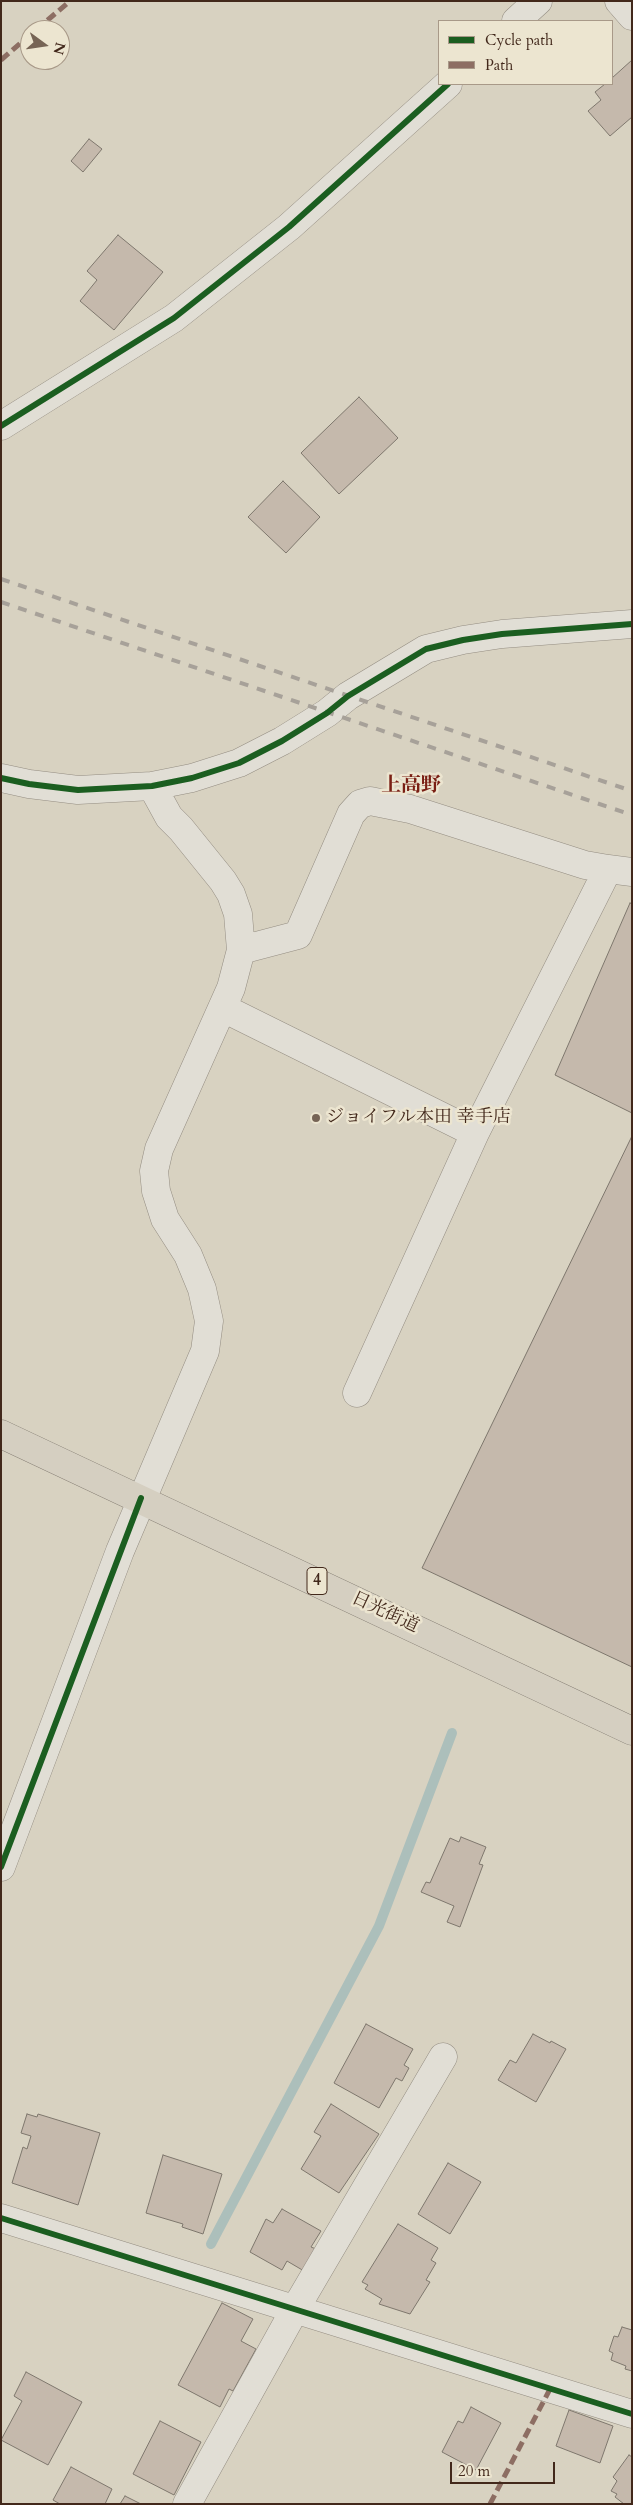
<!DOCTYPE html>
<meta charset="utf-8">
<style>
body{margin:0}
#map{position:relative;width:633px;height:2505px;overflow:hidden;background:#d8d2c1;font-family:Cardo,serif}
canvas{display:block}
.frame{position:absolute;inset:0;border:2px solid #42281b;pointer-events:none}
.legend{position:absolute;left:438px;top:20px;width:175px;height:65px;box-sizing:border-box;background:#ece5d0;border:1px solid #a89988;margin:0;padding:6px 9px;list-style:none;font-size:15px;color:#42281b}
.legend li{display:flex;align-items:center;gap:10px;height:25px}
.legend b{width:25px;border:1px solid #a89988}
.north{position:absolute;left:20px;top:20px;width:50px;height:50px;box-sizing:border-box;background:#ece5d0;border:1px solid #a89988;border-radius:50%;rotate:104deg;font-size:14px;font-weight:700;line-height:20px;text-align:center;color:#42281b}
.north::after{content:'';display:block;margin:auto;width:18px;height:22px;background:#766455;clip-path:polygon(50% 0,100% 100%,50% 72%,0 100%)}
.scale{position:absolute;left:450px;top:2462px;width:105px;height:22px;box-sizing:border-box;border:2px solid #42281b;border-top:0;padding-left:6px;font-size:15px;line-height:18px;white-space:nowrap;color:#42281b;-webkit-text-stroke:4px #ece5d0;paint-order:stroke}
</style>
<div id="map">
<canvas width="633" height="2505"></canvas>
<div class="frame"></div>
<ul class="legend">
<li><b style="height:6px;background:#1b5e20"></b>Cycle path</li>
<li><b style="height:6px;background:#8d6e63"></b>Path</li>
</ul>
<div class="north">N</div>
<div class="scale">20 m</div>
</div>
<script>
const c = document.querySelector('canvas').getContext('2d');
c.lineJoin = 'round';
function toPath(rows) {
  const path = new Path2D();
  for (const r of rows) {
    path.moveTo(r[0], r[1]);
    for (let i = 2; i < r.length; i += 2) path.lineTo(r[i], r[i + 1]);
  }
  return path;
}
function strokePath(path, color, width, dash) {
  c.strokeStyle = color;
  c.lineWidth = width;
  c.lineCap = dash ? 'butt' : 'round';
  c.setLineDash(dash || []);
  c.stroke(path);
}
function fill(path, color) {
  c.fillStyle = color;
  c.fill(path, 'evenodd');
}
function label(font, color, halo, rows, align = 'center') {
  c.font = font + ' Cardo,"Noto Serif JP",serif';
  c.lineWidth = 5;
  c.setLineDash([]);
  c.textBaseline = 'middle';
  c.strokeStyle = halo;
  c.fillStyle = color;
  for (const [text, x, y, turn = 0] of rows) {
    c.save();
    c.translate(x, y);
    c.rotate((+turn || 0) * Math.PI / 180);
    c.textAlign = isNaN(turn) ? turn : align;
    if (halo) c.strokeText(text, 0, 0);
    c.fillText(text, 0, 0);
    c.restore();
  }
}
strokePath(toPath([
 [211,2244,379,1926,452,1733]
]), '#acbfbb', 10);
const building = toPath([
 [632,60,632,117,610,136,588,111,601,100,595,92,605,84,612,84,612,78,632,60],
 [89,139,102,149,83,172,71,161,89,139],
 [118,235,163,272,114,330,80,301,97,280,87,271,118,235],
 [359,397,398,438,339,494,301,453,359,397],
 [283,481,320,517,286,553,248,517,283,481],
 [630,903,632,904,632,1113,555,1075,630,903],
 [632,1136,632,1667,422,1568,632,1136],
 [461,1837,486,1847,479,1864,483,1865,460,1927,447,1922,454,1906,421,1892,426,1882,430,1883,450,1838,459,1842,461,1837],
 [366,2024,413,2049,404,2065,409,2068,402,2081,396,2078,379,2108,334,2083,366,2024],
 [533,2034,550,2043,551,2041,566,2049,536,2102,498,2080,510,2060,516,2063,533,2034],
 [331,2104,379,2134,339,2193,301,2169,321,2136,314,2132,331,2104],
 [27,2114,37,2117,38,2114,100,2133,78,2205,12,2183,23,2147,27,2149,31,2136,21,2133,27,2114],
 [163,2155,222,2174,203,2234,182,2227,183,2224,146,2213,163,2155],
 [448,2163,481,2182,450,2234,418,2214,448,2163],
 [282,2209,321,2231,311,2247,316,2249,304,2271,287,2261,282,2270,250,2252,266,2219,273,2223,282,2209],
 [398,2224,438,2248,431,2260,436,2263,426,2280,430,2282,410,2314,379,2304,382,2299,365,2289,368,2285,362,2282,398,2224],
 [222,2303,253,2319,241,2341,256,2349,233,2391,229,2389,220,2407,178,2385,222,2303],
 [622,2327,632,2330,632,2371,625,2369,626,2366,611,2360,613,2353,609,2351,614,2336,618,2337,622,2327],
 [26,2372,82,2402,48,2465,1,2440,22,2401,14,2396,26,2372],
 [471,2407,501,2423,476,2470,442,2452,458,2421,463,2423,471,2407],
 [569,2410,613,2426,600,2463,556,2446,569,2410],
 [160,2421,201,2442,174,2495,133,2474,160,2421],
 [629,2455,632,2457,632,2504,624,2504,615,2497,617,2494,611,2491,617,2481,613,2477,629,2455],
 [71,2467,112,2489,105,2504,60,2504,53,2500,71,2467],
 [125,2496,141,2504,120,2504,125,2496]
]);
fill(building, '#c5b9ac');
strokePath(building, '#7e776d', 1);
const minor = toPath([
 [619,1,632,16],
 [516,21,538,1],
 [1,426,174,318,289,227,448,84],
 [1,778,29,784,78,790,152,786,192,778,239,763,282,741,327,713,348,696,426,649,463,640,502,634,632,624],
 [241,950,298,935,351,814,360,804,370,801,410,809,585,865,608,869],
 [223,1008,475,1133],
 [357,1393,475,1133,608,869,632,872],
 [1,1867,120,1551,205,1351,209,1321,202,1289,188,1255,165,1219,156,1191,154,1171,159,1149,231,988,241,950,238,914,231,894,223,881,181,829,169,817,152,786],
 [1,2218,632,2414],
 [187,2504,294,2311,443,2057]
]);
const highway = toPath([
 [1,1434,632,1731]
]);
strokePath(minor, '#948d82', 29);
strokePath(highway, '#7e776d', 29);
strokePath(minor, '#e1ded5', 28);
strokePath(highway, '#d5cfc1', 28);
strokePath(toPath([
 [1,579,632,791],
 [1,602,632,815]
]), '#a7a199', 4, [9, 9]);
strokePath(toPath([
 [36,30,70,1],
 [1,60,30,35],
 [490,2504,550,2389]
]), '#8d6e63', 5, [10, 5]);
strokePath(toPath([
 [1,426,174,318,289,227,448,84],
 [1,778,29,784,78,790,152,786,192,778,239,763,282,741,327,713,348,696,426,649,463,640,502,634,632,624],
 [1,1867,141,1498],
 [1,2218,632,2414]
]), '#1b5e20', 6);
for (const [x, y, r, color] of [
 [316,1118,5,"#766455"]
]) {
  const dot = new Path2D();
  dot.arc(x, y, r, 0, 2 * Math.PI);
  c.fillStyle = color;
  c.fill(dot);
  strokePath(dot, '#ece5d0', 2);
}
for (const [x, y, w] of [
 [317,1581,20]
]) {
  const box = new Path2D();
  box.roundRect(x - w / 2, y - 13.5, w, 27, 4);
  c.fillStyle = '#ece5d0';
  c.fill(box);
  strokePath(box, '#42281b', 1);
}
label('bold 16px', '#42281b', null, [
 ["4",317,1581]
]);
label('18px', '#42281b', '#ece5d0', [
 ["ジョイフル本田 幸手店",326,1118]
], 'left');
label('18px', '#42281b', '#ece5d0', [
 ["日光街道",385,1613,25]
]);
label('bold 20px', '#7a1f14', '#ece5d0', [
 ["上高野",411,786]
]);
</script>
